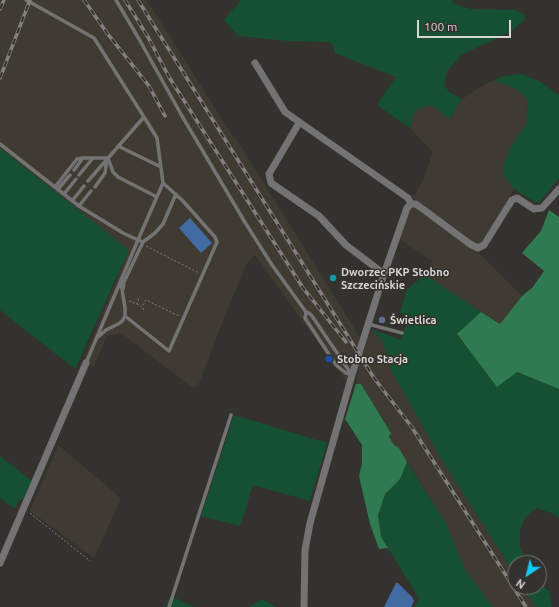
<!DOCTYPE html>
<meta charset="utf-8">
<style>
body{margin:0}
#map{position:relative;width:559px;height:607px;overflow:hidden;background:#34322f;font-family:Ubuntu,sans-serif}
canvas{display:block}
.north{position:absolute;left:507px;top:555px;width:40px;height:40px;box-sizing:border-box;background:#34322f;border:1px solid #757471;border-radius:50%;rotate:215deg;font-size:11px;font-weight:700;line-height:16px;text-align:center;color:#d7d6d5}
.north::after{content:'';display:block;margin:auto;width:14px;height:18px;background:#10cafa;clip-path:polygon(50% 0,100% 100%,50% 72%,0 100%)}
.scale{position:absolute;left:417px;top:20px;width:94px;height:18px;box-sizing:border-box;border:2px solid #d7d6d5;border-top:0;padding-left:5px;font-size:12px;line-height:14px;white-space:nowrap;color:#d7d6d5;-webkit-text-stroke:3px #34322f;paint-order:stroke}
</style>
<div id="map">
<canvas width="559" height="607"></canvas>
<div class="north">N</div>
<div class="scale">100 m</div>
</div>
<script>
const c = document.querySelector('canvas').getContext('2d');
c.lineJoin = 'round';
function fill(path, color) {
  c.fillStyle = color;
  c.fill(path, 'evenodd');
}
function toPath(rows) {
  const path = new Path2D();
  for (const r of rows) {
    path.moveTo(r[0], r[1]);
    for (let i = 2; i < r.length; i += 2) path.lineTo(r[i], r[i + 1]);
  }
  return path;
}
function strokePath(path, color, width, dash) {
  c.strokeStyle = color;
  c.lineWidth = width;
  c.lineCap = dash ? 'butt' : 'round';
  c.setLineDash(dash || []);
  c.stroke(path);
}
function label(font, color, halo, rows, align = 'center') {
  c.font = font + ' Ubuntu,sans-serif';
  c.lineWidth = 3;
  c.setLineDash([]);
  c.textBaseline = 'middle';
  c.strokeStyle = halo;
  c.fillStyle = color;
  for (const [text, x, y, turn = 0] of rows) {
    c.save();
    c.translate(x, y);
    c.rotate((+turn || 0) * Math.PI / 180);
    c.textAlign = isNaN(turn) ? turn : align;
    if (halo) c.strokeText(text, 0, 0);
    c.fillText(text, 0, 0);
    c.restore();
  }
}
fill(toPath([
 [0,0,147,0,233,137,235,137,361,339,348,384,255,255,247,263,226,313,198,386,192,387,121,333,107,336,94,366,83,362,129,250,0,148],
 [494,80,516,89,528,100,526,125,510,148,504,176,514,189,481,244,475,244,413,198,424,178,433,152,410,128,415,110,432,105,450,118,462,99,483,85],
 [416,207,482,256,522,296,500,324,425,275,432,261,398,238,410,210],
 [371,329,382,340,393,374,439,455,515,575,515,587,523,587,536,607,493,607,464,568,447,525,399,448,394,445,388,437,391,432,361,384,356,384,358,369],
 [58,445,121,498,94,558,30,511]
]), '#3f3b33');
fill(toPath([
 [241,0,451,0,454,4,471,9,515,10,524,14,525,20,510,32,461,55,447,71,444,84,449,92,462,99,449,119,432,105,415,110,410,128,377,105,396,77,335,53,333,45,329,42,289,41,238,36,224,20],
 [521,74,539,81,559,95,559,178,538,204,514,189,504,176,504,165,510,148,526,125,528,100,516,89,494,80,504,76],
 [0,148,129,250,75,369,0,310],
 [425,275,481,312,457,335,497,386,516,372,559,389,559,518,554,514,537,508,526,516,520,530,520,546,527,563,515,563,515,575,439,455,393,374,382,340,371,329,401,340,409,316,400,313,407,289],
 [234,415,327,443,310,501,253,485,240,526,201,516],
 [0,456,32,481,24,499,19,500,15,509,0,498],
 [407,462,447,525,464,568,493,607,415,607,419,598,381,537,378,515,385,494,400,479],
 [539,580,549,592,552,607,536,607,523,587,539,587],
 [175,598,194,607,166,607,169,599],
 [262,599,276,607,249,607]
]), '#165032');
fill(toPath([
 [549,210,559,217,559,389,517,372,497,387,457,334,481,312,500,324,522,296,532,288,544,271,522,253,541,231],
 [356,384,361,384,391,433,389,437,394,445,399,448,407,462,400,479,385,494,378,515,381,537,388,548,379,549,370,524,359,476,362,464,362,445,345,419]
]), '#2f7a51');
fill(toPath([
 [190,218,212,243,201,253,179,228],
 [396,583,398,583,412,597,414,601,411,607,384,607]
]), '#426ba2');
strokePath(toPath([
 [146,246,199,273],
 [129,301,137,304,139,298],
 [137,304,142,307,146,300,179,316],
 [143,308,144,311],
 [30,513,90,561]
]), '#7d7c7a', 1, [2, 2]);
strokePath(toPath([
 [26,0,94,38,144,117,88,181],
 [116,0,139,39,182,116,246,224,272,265,306,312],
 [0,144,79,206,123,233,138,240,163,183],
 [118,146,161,167],
 [108,158,113,172,118,177,157,197],
 [74,170,83,158,93,158],
 [79,175,93,158,108,158],
 [55,187,77,159,83,158],
 [95,187,105,173,107,159],
 [58,189,70,175],
 [64,194,76,179],
 [72,201,84,186],
 [79,206,91,191],
 [123,289,124,282,143,242],
 [306,312,309,313,312,316,352,375,346,373,336,365,305,318,306,312],
 [125,316,169,351,217,242,215,237,183,201,163,183,157,138,144,117],
 [368,324,402,333],
 [98,337,106,330,120,323,123,320,125,316,125,308,121,283],
 [86,363,138,240,143,242,155,233,163,224,176,194],
 [169,607,231,415]
]), '#747373', 3.5);
strokePath(toPath([
 [255,63,285,112,408,198,411,204],
 [299,123,269,174,271,183,319,216,346,245,384,274],
 [0,563,86,363],
 [304,607,305,550,310,523,352,375,384,274,407,208,411,204,416,204,470,244,478,248,484,245,512,200,517,198,534,209,542,208,559,189]
]), '#747373', 7);
const rail = toPath([
 [84,0,107,33,149,86,165,116],
 [125,0,148,37,169,77,303,288,346,342],
 [138,0,374,378,411,426,526,607],
 [0,9,4,0],
 [0,78,30,0]
]);
strokePath(rail, '#82807e', 3.5);
strokePath(rail, '#34322f', 2, [6]);
for (const [x, y, r, color] of [
 [333,278,4,"#0f9aa8"],
 [382,320,4,"#5c6f8a"],
 [329,359,4,"#1a4fb4"]
]) {
  const dot = new Path2D();
  dot.arc(x, y, r, 0, 2 * Math.PI);
  c.fillStyle = color;
  c.fill(dot);
  strokePath(dot, '#34322f', 1.5);
}
label('bold 11px', '#d7d6d5', '#34322f', [
 ["Dworzec PKP Stobno",341,272],
 ["Szczecińskie",341,285],
 ["Świetlica",390,320],
 ["Stobno Stacja",337,359]
], 'left');
</script>
